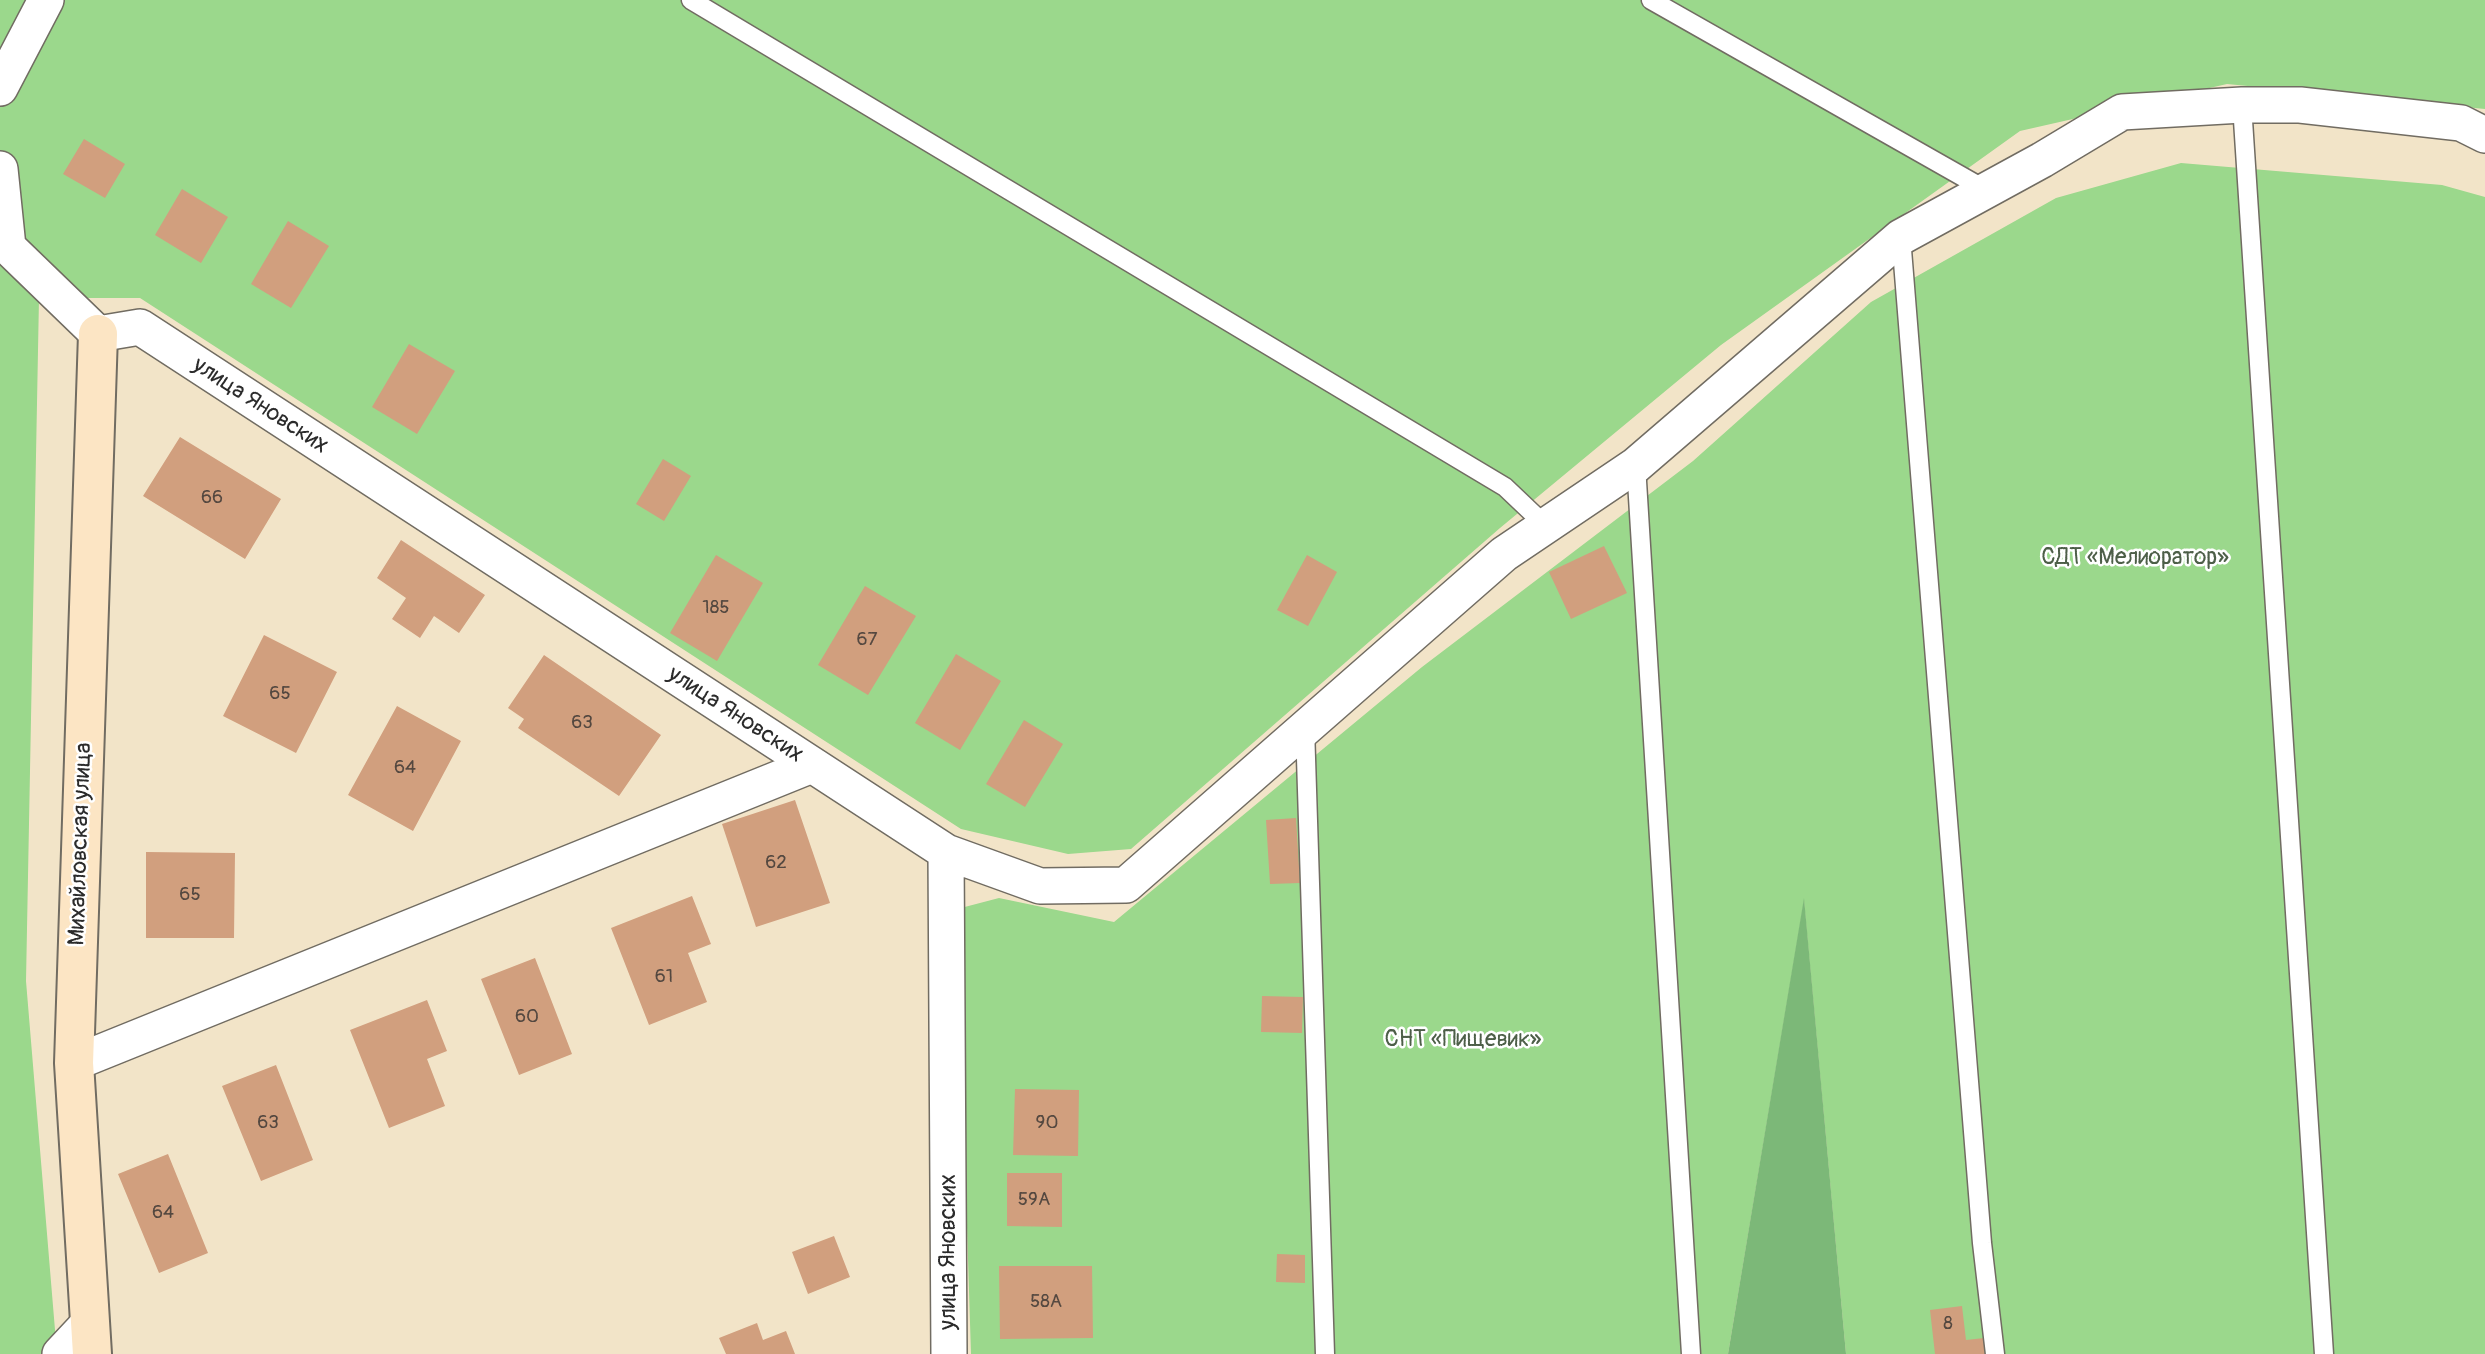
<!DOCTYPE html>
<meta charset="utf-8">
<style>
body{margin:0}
canvas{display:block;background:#f2e4c8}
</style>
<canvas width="2485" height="1354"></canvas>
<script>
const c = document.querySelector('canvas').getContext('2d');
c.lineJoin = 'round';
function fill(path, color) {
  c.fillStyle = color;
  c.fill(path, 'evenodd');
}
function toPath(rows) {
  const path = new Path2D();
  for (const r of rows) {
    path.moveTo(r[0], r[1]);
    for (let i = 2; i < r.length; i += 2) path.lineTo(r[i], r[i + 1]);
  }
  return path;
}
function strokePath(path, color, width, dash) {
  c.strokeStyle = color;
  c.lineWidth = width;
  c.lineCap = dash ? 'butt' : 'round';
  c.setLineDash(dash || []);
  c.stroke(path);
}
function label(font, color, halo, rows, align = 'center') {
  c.font = font + ' Pangolin,sans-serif';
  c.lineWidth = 5;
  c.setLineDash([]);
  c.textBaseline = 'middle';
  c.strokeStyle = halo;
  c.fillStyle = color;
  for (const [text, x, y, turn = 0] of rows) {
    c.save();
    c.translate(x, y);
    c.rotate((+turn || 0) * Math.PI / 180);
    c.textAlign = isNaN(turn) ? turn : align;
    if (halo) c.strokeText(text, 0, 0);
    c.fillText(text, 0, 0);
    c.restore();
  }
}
fill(toPath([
 [0,0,2485,0,2485,109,2227,84,2020,131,1721,345,1500,528,1131,849,1068,854,961,829,140,298,39,298,26,981,57,1354,0,1354],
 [2181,163,2442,185,2485,197,2485,1354,1846,1354,1804,901,1728,1354,971,1354,957,909,999,898,1114,922,1422,667,1693,461,1871,302,2056,198]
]), '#9bd88c');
fill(toPath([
 [1804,898,1846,1354,1728,1354]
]), '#7cb878');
fill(toPath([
 [84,139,125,164,105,198,63,174],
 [182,189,228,217,201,263,155,235],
 [288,221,329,246,291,308,251,284],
 [409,344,455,371,417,434,372,407],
 [180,437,281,499,245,559,143,496],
 [663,459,691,476,664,521,636,504],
 [401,540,485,595,459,633,434,616,420,638,392,619,406,598,377,578],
 [1604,546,1627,593,1571,619,1549,572],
 [716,555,763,583,717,661,670,633],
 [1307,555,1337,572,1308,626,1277,610],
 [865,586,916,616,868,695,818,665],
 [264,635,337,672,296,753,223,716],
 [956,654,1001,681,960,750,915,723],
 [544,655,661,735,619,796,518,728,524,719,508,708],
 [397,706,461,741,413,831,348,795],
 [1024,720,1063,744,1025,807,986,784],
 [795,800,830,903,756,927,722,824],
 [1296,818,1300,883,1270,884,1266,820],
 [146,852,235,853,234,938,146,938],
 [692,896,711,944,688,953,707,1002,649,1025,611,928],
 [535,958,572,1054,519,1075,481,979],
 [1262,996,1303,997,1302,1033,1261,1032],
 [427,1000,447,1051,427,1059,445,1106,389,1128,350,1030],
 [276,1065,313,1160,261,1181,222,1086],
 [1015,1089,1079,1090,1078,1156,1013,1155],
 [168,1154,208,1253,159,1273,118,1174],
 [1007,1173,1062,1173,1062,1227,1007,1226],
 [834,1236,850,1277,808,1294,792,1252],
 [1277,1254,1305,1255,1305,1283,1276,1282],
 [999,1266,1092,1266,1093,1338,1000,1339],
 [1962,1306,1966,1340,1984,1338,1985,1354,1935,1354,1930,1310],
 [757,1323,763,1340,786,1331,795,1354,726,1354,719,1338]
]), '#d19f7e');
const lane = toPath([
 [691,0,1505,487,1546,526],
 [1651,0,1986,190],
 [2242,105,2324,1354],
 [1901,237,1982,1243,1995,1354],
 [1636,465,1691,1354],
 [1305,727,1325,1354]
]);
const street = toPath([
 [0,88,46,0],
 [0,169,8,247,98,334,140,327,946,852,949,1354],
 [946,852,1040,886,1126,885,1504,554,1636,465,1901,237,2042,160,2122,112,2242,105,2300,105,2461,123,2485,135],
 [74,1063,812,765],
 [60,1354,90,1322]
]);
const secondary = toPath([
 [92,1354,74,1063,98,334]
]);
strokePath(lane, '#716c62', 21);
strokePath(street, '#716c62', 38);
strokePath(secondary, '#716c62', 42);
strokePath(lane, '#fff', 18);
strokePath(street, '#fff', 35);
strokePath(secondary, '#fce5c4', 38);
label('19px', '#544840', null, [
 ["66",212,498],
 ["185",716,608],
 ["67",867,640],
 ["65",280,694],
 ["63",582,723],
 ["64",405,768],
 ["62",776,863],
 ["65",190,895],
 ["61",664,977],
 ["60",527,1017],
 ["63",268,1123],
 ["90",1047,1123],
 ["59А",1034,1200],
 ["64",163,1213],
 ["58А",1046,1302],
 ["8",1948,1324]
]);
label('23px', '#2b2b2b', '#fff', [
 ["улица Яновских",260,406,33],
 ["улица Яновских",735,715,33],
 ["Михайловская улица",81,844,-88],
 ["улица Яновских",949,1252,-90]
]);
label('23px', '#4d5f48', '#fff', [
 ["СДТ «Мелиоратор»",2135,558],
 ["СНТ «Пищевик»",1463,1040]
]);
</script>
